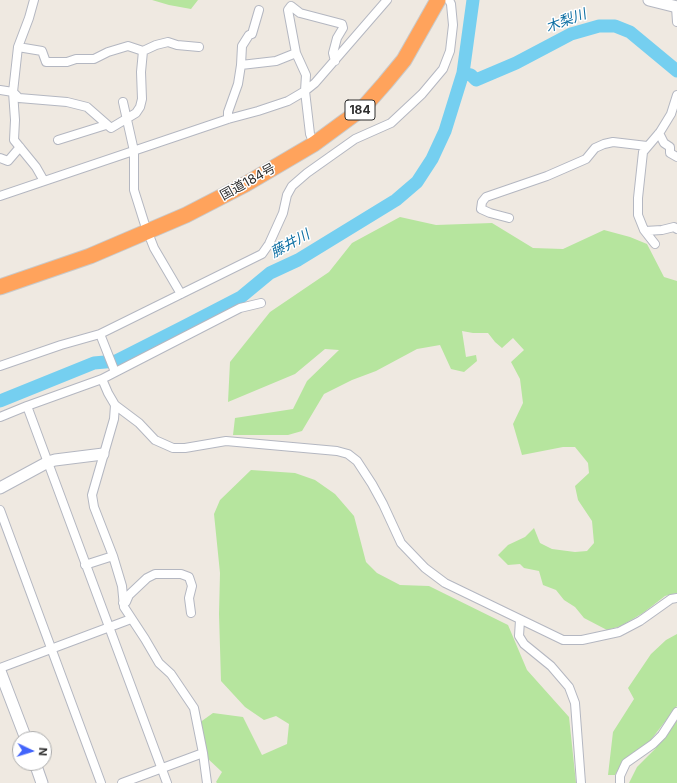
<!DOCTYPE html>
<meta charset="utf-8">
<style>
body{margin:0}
#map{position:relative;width:677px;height:783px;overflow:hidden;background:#efe9e1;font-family:Inter,sans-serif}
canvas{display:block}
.north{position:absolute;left:12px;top:731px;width:40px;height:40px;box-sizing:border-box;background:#fff;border:1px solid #ababab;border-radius:50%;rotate:94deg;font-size:11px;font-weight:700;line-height:16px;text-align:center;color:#2e2e2e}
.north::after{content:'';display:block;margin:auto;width:14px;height:18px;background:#4264fb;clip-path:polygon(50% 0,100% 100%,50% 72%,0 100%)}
</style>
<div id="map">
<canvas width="677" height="783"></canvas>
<div class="north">N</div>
</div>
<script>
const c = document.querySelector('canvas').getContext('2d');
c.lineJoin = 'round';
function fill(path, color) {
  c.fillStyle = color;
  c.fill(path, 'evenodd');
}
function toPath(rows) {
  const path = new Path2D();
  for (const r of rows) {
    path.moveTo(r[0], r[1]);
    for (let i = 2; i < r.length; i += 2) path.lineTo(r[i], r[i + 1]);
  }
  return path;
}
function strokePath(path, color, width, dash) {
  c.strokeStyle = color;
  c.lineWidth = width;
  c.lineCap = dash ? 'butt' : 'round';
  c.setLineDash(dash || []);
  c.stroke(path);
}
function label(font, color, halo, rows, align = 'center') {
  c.font = font + ' Inter,"Noto Sans JP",sans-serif';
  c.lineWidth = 3;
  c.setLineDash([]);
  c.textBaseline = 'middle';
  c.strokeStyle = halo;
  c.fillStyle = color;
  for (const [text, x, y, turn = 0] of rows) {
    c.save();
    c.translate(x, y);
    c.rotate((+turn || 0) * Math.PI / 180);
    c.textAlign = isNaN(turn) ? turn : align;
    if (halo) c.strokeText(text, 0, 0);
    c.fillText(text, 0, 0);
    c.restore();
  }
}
fill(toPath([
 [152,0,198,0,191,9,169,5],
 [400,217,436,225,492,223,533,248,563,249,604,230,630,237,647,244,664,277,677,281,677,593,665,596,643,613,621,626,607,630,584,618,575,607,564,600,556,590,543,585,539,571,524,568,520,564,508,565,498,555,508,545,525,537,534,528,540,543,552,549,575,552,587,551,594,543,592,521,578,500,575,486,589,473,588,463,575,447,563,447,522,455,513,424,523,403,520,379,511,362,524,350,513,338,502,348,495,342,488,333,473,333,462,331,466,357,476,355,477,361,464,372,451,369,440,345,417,349,376,371,352,380,324,394,302,431,288,435,233,435,235,418,293,409,307,381,339,350,325,349,295,374,228,402,230,362,270,312,329,272,352,243],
 [251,470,295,473,315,480,335,494,354,516,366,562,377,573,400,585,429,586,508,625,527,670,569,717,576,783,217,783,216,782,222,772,205,756,199,723,213,713,243,717,262,755,287,744,289,724,276,716,264,720,245,707,221,681,219,614,220,573,214,514,220,500],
 [677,634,677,706,650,741,623,761,615,775,608,775,613,732,634,699,628,688,651,654,666,640],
 [677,719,677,783,629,783,637,767,655,749]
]), '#b6e59e');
strokePath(toPath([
 [463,73,471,75,476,80,516,63,571,34,599,26,615,26,630,32,677,71],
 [0,401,94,363,116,361,183,327,241,297,270,273,298,260,396,200,417,182,432,159,445,131,463,73,473,0]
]), '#75cff0', 13);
const street = toPath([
 [34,0,29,18,18,47,13,92,15,120,14,140,36,167,44,181],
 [676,7,677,22],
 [18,47,42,51,46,62,67,62,76,59,94,59,108,52,128,46,143,51,156,45,168,42,177,45,199,47],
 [241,65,276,61,296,53],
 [0,90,13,92,19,98,67,102,87,107,111,128,136,113,140,107,142,99,141,72,143,51],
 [123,102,134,151,134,190,145,225,154,248,181,294],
 [228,119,228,112,238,84,241,65,242,46,249,35,252,34,259,10],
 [659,133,664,143,670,147,670,153,677,157],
 [58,140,106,125],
 [314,144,310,134,305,91,306,75,296,53,288,10,291,6,300,13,342,24,343,28,337,38,333,53,335,61],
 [0,158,8,161,20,147],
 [0,196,228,119,258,111,288,101,305,91,315,83,387,0],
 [509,218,490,213,481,209,482,202,486,197,547,176,586,159,595,148,604,144,613,142,647,146],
 [645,231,662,230,674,227,677,229],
 [655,244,644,230,638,215,638,198,643,152,660,132,671,114,677,95],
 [100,334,115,372],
 [0,366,61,345,100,334,262,254,269,244,283,213,287,195,292,186,307,173,355,139,391,123,422,94,443,69,450,51,453,25,451,4,449,0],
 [102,379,108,393,115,405,139,423,155,440,173,448,185,448,226,441,337,451,348,454,357,461,372,484,383,504,401,543,425,568,445,583,563,640,582,640,619,632,640,621,671,599,677,598],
 [115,405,114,419,92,495,94,507,113,556,122,586,124,607,145,639,159,663,171,674,194,708,203,753],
 [27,406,167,783],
 [0,417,27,406,102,379,240,308,261,303],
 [0,510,101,783],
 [85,565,113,556],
 [123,603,126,602,129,595,147,578,155,574,181,574,189,577,192,586,189,598,191,613],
 [520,620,519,636,524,644,551,666,569,687,575,703,581,783],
 [0,668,131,619],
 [122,783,203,753,207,783],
 [620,783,620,776,626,763,653,744,662,735,677,712]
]);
const secondary = toPath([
 [649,0,677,7],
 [0,488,48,462,55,460,103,454],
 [0,671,26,739],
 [35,763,42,783]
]);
const highway = toPath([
 [0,287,90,256,186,215,246,184,314,144,363,108,385,83,404,60,438,0]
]);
strokePath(street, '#b4b7c1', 10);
strokePath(secondary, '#b4b7c1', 13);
strokePath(highway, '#c9c9c9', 17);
strokePath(street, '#fff', 8);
strokePath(secondary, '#fff', 11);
strokePath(highway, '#ffa35c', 15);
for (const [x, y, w] of [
 [360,110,30]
]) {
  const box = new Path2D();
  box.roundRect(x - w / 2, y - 10, w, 20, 3);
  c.fillStyle = '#fff';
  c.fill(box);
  strokePath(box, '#2e2e2e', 1);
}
label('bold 12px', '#2e2e2e', null, [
 ["184",360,110]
]);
label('13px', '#2e2e2e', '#fff', [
 ["国道184号",248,182,-29]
]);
label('italic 14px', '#0d6fa3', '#fff', [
 ["木梨川",566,21,-20],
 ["藤井川",290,244,-29]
]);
</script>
